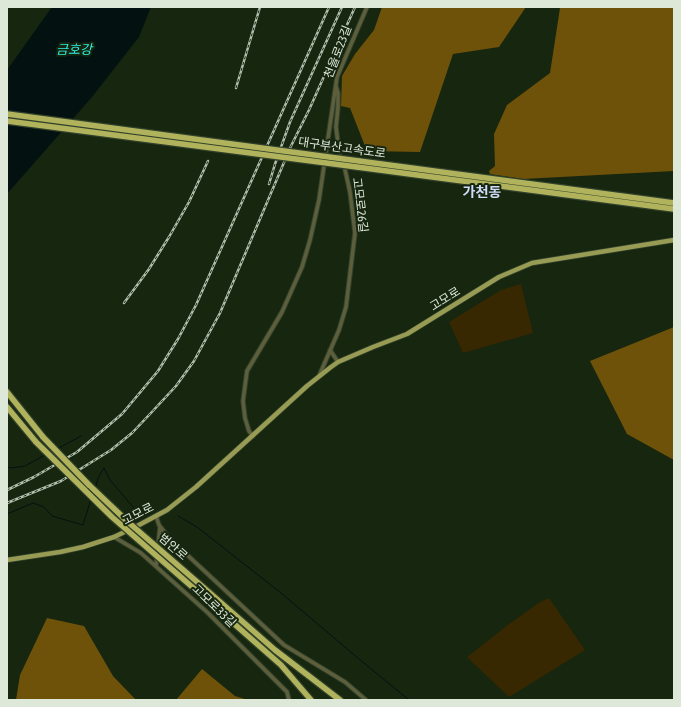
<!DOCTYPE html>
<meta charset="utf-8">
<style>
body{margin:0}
#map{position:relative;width:681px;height:707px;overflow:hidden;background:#16260f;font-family:"Asap Condensed",sans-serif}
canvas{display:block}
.frame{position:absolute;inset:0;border:8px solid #dde8d9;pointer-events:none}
</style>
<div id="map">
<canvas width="681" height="707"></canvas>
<div class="frame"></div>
</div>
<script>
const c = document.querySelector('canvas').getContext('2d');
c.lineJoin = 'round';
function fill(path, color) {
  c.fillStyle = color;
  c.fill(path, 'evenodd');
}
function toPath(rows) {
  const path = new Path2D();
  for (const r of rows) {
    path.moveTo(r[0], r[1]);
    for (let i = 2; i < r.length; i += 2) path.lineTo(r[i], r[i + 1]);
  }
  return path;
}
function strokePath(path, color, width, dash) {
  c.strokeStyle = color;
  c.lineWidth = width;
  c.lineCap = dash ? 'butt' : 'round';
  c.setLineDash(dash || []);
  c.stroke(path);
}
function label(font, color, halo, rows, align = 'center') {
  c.font = font + ' "Asap Condensed","Noto Sans KR",sans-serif';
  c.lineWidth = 4;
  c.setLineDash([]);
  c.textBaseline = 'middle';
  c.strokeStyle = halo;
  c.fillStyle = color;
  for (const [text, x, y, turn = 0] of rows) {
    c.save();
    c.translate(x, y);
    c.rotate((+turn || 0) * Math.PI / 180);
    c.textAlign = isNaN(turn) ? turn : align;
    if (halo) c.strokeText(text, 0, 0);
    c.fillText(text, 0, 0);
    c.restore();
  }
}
fill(toPath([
 [521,284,533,333,463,353,449,322,501,290],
 [549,598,585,650,509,697,467,657,509,624,540,602]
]), '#382802');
fill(toPath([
 [382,7,526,7,499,47,453,54,420,152,367,151,350,108,341,106,342,76,355,54,374,30],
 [551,7,674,7,674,171,523,179,490,174,489,171,495,166,494,134,507,105,550,73,560,8],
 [674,327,674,460,627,434,590,361],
 [47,618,84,626,113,676,136,700,16,700,20,675],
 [202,669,235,696,248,700,176,700]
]), '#6e5209');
fill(toPath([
 [52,7,151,7,139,37,92,97,7,194,7,70]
]), '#031211');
strokePath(toPath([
 [57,449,81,436],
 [7,467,11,468,25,466,45,455],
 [104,468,110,480,139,514],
 [95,488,99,476,104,468],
 [7,514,33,503,44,507,52,516,83,525,91,499],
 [178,516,197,527,281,593,359,659,409,700]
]), '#031211', 1);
const minor = toPath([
 [336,86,338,93,338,107,336,127,340,159],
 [330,350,338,362],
 [319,376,339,330,346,307,355,233,350,192,344,165,343,164],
 [253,436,249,431,245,418,243,401,247,371,282,312,302,267,310,240,319,200,337,77,367,7],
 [156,516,159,525,169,538,284,645,345,682,366,700],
 [114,537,141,553,208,613,287,692,289,700],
 [158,545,164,542,172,543],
 [156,566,160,527]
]);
const major = toPath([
 [7,560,60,552,83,547,114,537,139,525,167,510,196,487,307,386,331,367,338,362,373,347,407,334,499,277,532,263,674,240]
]);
const highway = toPath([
 [359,161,674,203],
 [357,167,674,209],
 [7,392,43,437],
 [7,407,36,442],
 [89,485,128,522],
 [203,587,275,650,340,700],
 [198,592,281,665,311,700]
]);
strokePath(minor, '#32412b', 5.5);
strokePath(major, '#32412b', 6);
strokePath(highway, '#32412b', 8);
strokePath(minor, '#5c5e3c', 3.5);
strokePath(major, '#989b53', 4.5);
strokePath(highway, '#b0b35b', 5.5);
const rail = toPath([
 [236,88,260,7],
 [269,184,275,164,290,122,342,7],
 [124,303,149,269,169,237,189,202,208,161],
 [7,490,34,477,77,452,122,414,158,371,178,339,196,305,329,7],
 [7,503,61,481,111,450,132,433,150,414,176,386,194,361,220,313,291,146,309,110,355,7]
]);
strokePath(rail, '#b3bfae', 2.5);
strokePath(rail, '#16260f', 1, [3]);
const highwayBridge = toPath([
 [7,114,359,161],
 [7,121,357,167],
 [43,437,89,485],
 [36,442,112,517,198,592],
 [128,522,203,587]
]);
strokePath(highwayBridge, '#32412b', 8, []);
strokePath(highwayBridge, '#b0b35b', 5.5);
label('12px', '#dde8d9', '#16260f', [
 ["천을로23길",338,52,-69],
 ["대구부산고속도로",342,148,8],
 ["고모로26길",360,205,83],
 ["고모로",445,299,-32],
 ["고모로",138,514,-27],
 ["범안로",173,547,41],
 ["고모로33길",214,606,44]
]);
label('italic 13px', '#2eeee4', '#16260f', [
 ["금호강",74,50]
]);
label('bold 14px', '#d1dcf8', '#16260f', [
 ["가천동",482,193]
]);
</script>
